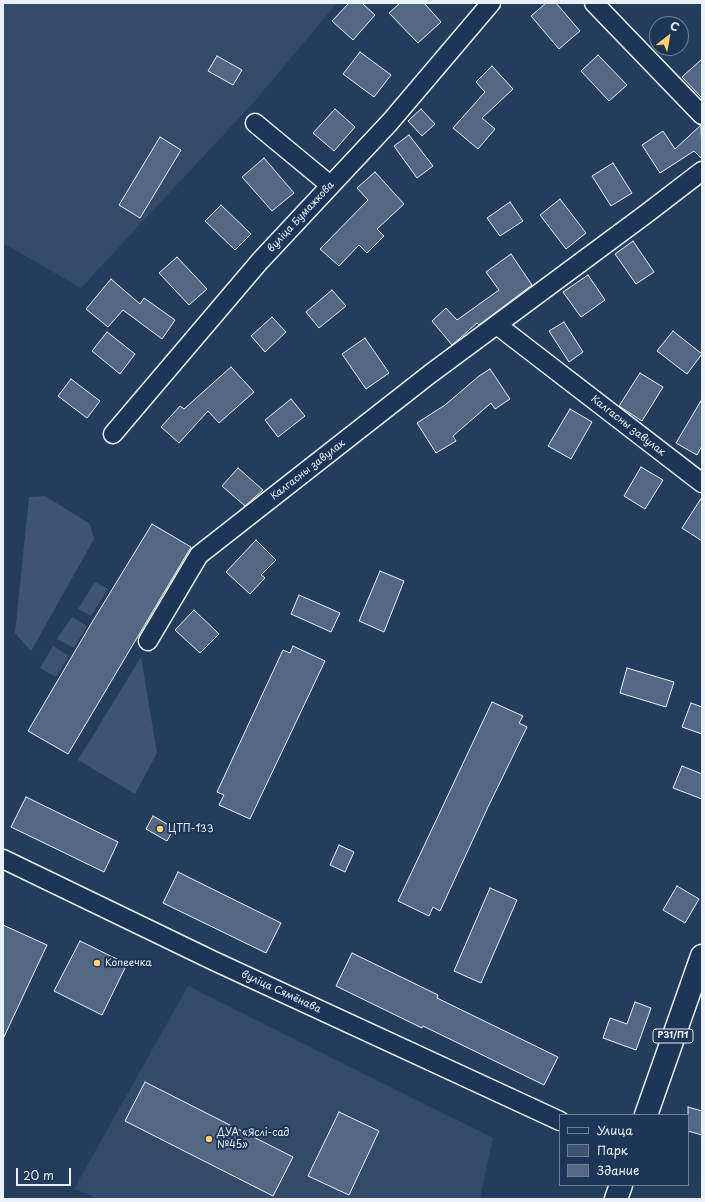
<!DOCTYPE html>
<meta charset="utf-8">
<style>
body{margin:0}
#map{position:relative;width:705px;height:1202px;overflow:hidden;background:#253d5d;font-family:"Playpen Sans",sans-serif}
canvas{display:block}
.frame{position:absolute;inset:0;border:4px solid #e8f1f8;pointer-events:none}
.legend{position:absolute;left:559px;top:1114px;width:130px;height:72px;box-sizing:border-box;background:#1d3557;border:1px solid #6e8097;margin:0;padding:5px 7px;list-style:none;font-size:12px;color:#e8f1f8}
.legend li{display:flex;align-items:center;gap:8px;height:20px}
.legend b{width:20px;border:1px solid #6e8097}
.north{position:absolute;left:649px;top:16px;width:40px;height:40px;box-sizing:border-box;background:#1d3557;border:1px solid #6e8097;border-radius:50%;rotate:31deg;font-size:11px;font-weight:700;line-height:16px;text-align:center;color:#e8f1f8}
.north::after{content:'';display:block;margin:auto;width:14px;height:18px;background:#ffd166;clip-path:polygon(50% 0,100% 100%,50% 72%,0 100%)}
.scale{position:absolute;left:16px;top:1168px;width:55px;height:18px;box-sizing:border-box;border:2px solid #e8f1f8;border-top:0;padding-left:5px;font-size:12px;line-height:14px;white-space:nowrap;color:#e8f1f8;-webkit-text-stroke:3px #1d3557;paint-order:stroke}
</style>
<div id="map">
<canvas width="705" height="1202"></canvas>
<div class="frame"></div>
<ul class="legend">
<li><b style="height:5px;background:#1d3557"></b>Улица</li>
<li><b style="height:11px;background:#3e5472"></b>Парк</li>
<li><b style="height:11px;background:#536782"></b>Здание</li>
</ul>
<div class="north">С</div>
<div class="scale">20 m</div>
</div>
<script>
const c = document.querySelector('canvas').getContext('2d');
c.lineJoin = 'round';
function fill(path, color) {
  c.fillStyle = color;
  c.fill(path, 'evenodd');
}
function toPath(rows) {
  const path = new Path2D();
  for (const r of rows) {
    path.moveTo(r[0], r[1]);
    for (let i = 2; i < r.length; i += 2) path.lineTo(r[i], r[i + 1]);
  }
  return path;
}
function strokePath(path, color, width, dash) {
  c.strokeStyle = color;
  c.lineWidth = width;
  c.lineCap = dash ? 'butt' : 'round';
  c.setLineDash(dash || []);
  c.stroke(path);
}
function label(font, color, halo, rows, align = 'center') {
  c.font = font + ' "Playpen Sans",sans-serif';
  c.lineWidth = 4;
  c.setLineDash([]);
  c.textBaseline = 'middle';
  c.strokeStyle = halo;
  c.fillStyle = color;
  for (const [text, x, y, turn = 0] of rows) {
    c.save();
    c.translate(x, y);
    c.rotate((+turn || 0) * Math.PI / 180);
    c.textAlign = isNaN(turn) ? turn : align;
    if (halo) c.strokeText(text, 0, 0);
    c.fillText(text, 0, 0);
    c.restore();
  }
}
fill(toPath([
 [3,3,337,3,253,103,81,288,3,243],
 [188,986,493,1138,480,1199,99,1199,74,1189]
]), '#334a68');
fill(toPath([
 [45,496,90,524,94,539,31,651,15,633,29,497],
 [95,582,108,589,91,616,78,609],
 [72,617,87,626,74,648,57,639],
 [53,646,69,656,56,677,40,668],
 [141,657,157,753,135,794,78,760]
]), '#3e5472');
const building = toPath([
 [349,3,362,3,375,15,353,40,332,21,349,3],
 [400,3,424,3,441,22,418,43,389,13,400,3],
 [546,3,556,3,580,31,559,49,531,16,546,3],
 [360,52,391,75,374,97,343,74,360,52],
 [598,55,627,85,609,101,581,71,598,55],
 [217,56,242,70,233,85,208,71,217,56],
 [702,59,702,98,682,77,702,59],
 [492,66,513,89,482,118,495,129,478,149,453,128,485,92,476,82,492,66],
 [335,109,355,127,334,151,313,133,335,109],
 [421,109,435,124,422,136,408,121,421,109],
 [701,125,702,159,694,151,660,173,642,145,663,131,675,149,701,125],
 [409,135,433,166,417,178,394,146,409,135],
 [160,137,181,150,140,218,119,205,160,137],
 [264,158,294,193,272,211,242,177,264,158],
 [613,163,632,193,611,206,592,176,613,163],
 [375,172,404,204,377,229,384,236,367,253,359,245,339,266,320,249,368,200,357,188,375,172],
 [560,199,586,233,566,249,540,215,560,199],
 [510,202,523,221,500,236,487,218,510,202],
 [221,205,251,234,235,250,205,221,221,205],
 [633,241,654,272,636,284,615,254,633,241],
 [511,254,532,285,479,325,477,323,452,345,432,321,446,308,457,320,499,290,486,272,511,254],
 [177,257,207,289,189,305,159,273,177,257],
 [588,275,605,300,581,317,563,292,588,275],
 [111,279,140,304,144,298,175,320,162,339,123,310,108,327,86,309,111,279],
 [332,290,346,306,319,328,306,312,332,290],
 [272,317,286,332,265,352,251,336,272,317],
 [564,322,583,352,569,362,549,331,564,322],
 [673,331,702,354,687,374,657,351,673,331],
 [107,332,135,354,120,374,92,351,107,332],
 [365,338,389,373,366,389,342,354,365,338],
 [231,367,254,392,219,423,208,411,179,443,161,427,180,406,184,409,231,367],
 [490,369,510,399,495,409,491,403,453,436,456,441,436,453,417,423,445,405,479,376,490,369],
 [640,373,663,387,642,421,619,406,640,373],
 [71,379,100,401,87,418,58,396,71,379],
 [291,399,305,416,278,437,265,420,291,399],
 [702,399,702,446,697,455,676,443,702,399],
 [570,409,592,422,571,459,548,446,570,409],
 [641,467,663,480,645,509,624,496,641,467],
 [238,468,263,490,245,506,222,486,238,468],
 [702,497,702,541,682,528,702,497],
 [152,524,191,547,68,754,28,731,91,624,152,524],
 [256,540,276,560,261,575,265,578,250,594,226,572,256,540],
 [380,571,404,581,384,632,359,621,380,571],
 [299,595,340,613,331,632,291,614,299,595],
 [194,610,219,634,200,653,175,630,194,610],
 [293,646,325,661,250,819,219,805,224,795,217,792,283,650,290,653,293,646],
 [627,668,674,682,666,707,620,693,627,668],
 [492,702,523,716,519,723,527,727,488,807,440,911,433,907,429,916,398,901,492,702],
 [691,703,702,707,702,734,682,727,691,703],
 [682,766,702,774,702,799,673,788,682,766],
 [26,797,118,842,104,872,11,827,26,797],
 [153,816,174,828,167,841,146,829,153,816],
 [339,845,354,852,345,872,330,865,339,845],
 [178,872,281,923,266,953,163,903,178,872],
 [677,886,699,899,685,923,663,910,677,886],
 [490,888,517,900,481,983,454,971,490,888],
 [3,925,47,945,3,1039,3,925],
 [80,941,127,964,102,1015,54,991,80,941],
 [352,953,438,995,437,998,558,1057,544,1085,423,1026,422,1028,336,986,352,953],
 [635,1002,651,1008,636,1050,603,1038,610,1018,627,1024,635,1002],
 [145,1082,293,1157,273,1196,125,1121,145,1082],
 [688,1107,702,1111,702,1135,688,1131,688,1107],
 [339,1112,379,1131,349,1195,308,1176,339,1112]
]);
fill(building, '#536782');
strokePath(building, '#e8f1f8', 1);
const street = toPath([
 [594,3,702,115],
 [255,123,330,185],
 [497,325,702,483],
 [113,434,260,261,390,122,491,3],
 [148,641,199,555,430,374,646,214,702,171],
 [3,859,214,961,560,1121]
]);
const primary = toPath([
 [646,1115,702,956],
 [616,1199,621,1185]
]);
strokePath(street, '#e8f1f8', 21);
strokePath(primary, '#e8f1f8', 25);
strokePath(street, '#1d3557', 18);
strokePath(primary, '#1d3557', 22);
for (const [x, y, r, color] of [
 [160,829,4,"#ffd166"],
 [97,963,4,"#ffd166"],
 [209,1139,4,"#ffd166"]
]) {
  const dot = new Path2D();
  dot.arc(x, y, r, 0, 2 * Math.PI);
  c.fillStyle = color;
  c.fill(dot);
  strokePath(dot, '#1d3557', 1.5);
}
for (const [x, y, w] of [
 [673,1036,40]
]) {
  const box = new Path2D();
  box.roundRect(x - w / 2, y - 7, w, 14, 3);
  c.fillStyle = '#1d3557';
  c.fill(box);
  strokePath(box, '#e8f1f8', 1);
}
label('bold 9px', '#e8f1f8', null, [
 ["Р31/П1",673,1036]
]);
label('10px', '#e8f1f8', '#1d3557', [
 ["вуліца Бумажкова",301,217,-47],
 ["Калгасны завулак",628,426,38],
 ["Калгасны завулак",308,470,-38],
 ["вуліца Сямёнава",281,992,25]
]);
label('10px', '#e8f1f8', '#1d3557', [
 ["ЦТП-133",168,829],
 ["Копеечка",105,963],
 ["ДУА «Яслі-сад",217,1133],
 ["№45»",217,1145]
], 'left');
</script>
